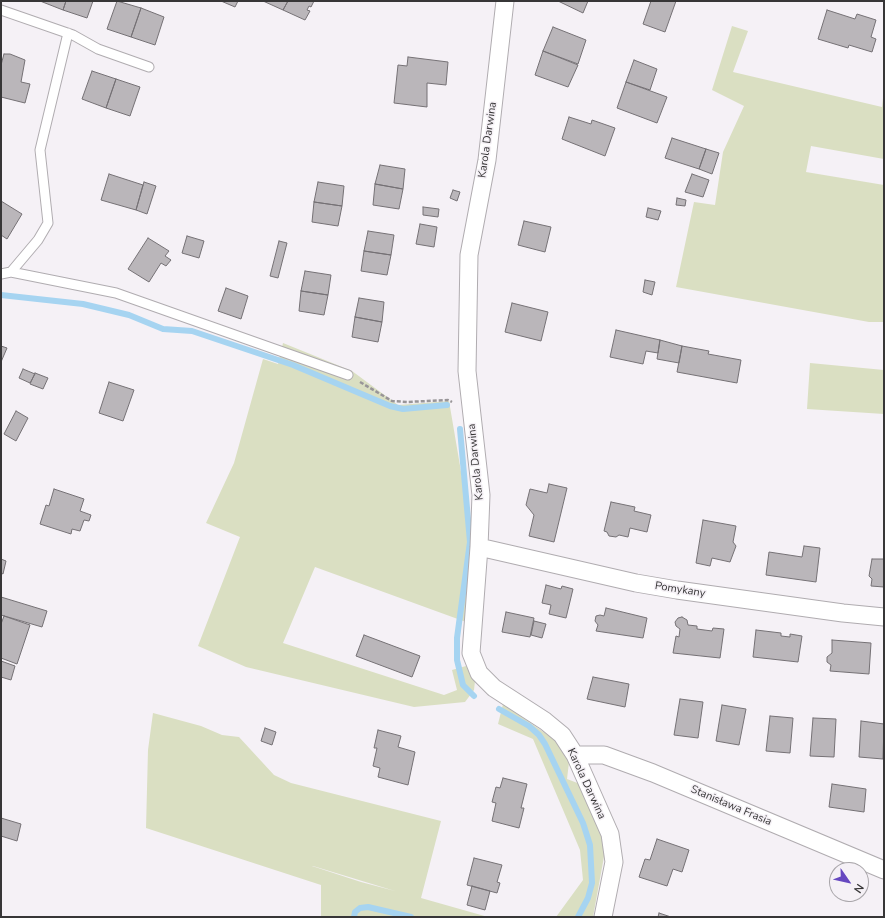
<!DOCTYPE html>
<meta charset="utf-8">
<style>
body{margin:0}
#map{position:relative;width:885px;height:918px;overflow:hidden;background:#f5f1f6;font-family:"Nunito Sans",sans-serif}
canvas{display:block}
.frame{position:absolute;inset:0;border:2px solid #373637;pointer-events:none}
.north{position:absolute;left:829px;top:862px;width:40px;height:40px;box-sizing:border-box;background:#f5f1f6;border:1px solid #a9a6aa;border-radius:50%;rotate:124deg;font-size:11px;font-weight:700;line-height:16px;text-align:center;color:#373637}
.north::after{content:'';display:block;margin:auto;width:14px;height:18px;background:#6648c0;clip-path:polygon(50% 0,100% 100%,50% 72%,0 100%)}
</style>
<div id="map">
<canvas width="885" height="918"></canvas>
<div class="frame"></div>
<div class="north">N</div>
</div>
<script>
const c = document.querySelector('canvas').getContext('2d');
c.lineJoin = 'round';
function fill(path, color) {
  c.fillStyle = color;
  c.fill(path, 'evenodd');
}
function toPath(rows) {
  const path = new Path2D();
  for (const r of rows) {
    path.moveTo(r[0], r[1]);
    for (let i = 2; i < r.length; i += 2) path.lineTo(r[i], r[i + 1]);
  }
  return path;
}
function strokePath(path, color, width, dash) {
  c.strokeStyle = color;
  c.lineWidth = width;
  c.lineCap = dash ? 'butt' : 'round';
  c.setLineDash(dash || []);
  c.stroke(path);
}
function label(font, color, halo, rows, align = 'center') {
  c.font = font + ' "Nunito Sans",sans-serif';
  c.lineWidth = 3;
  c.setLineDash([]);
  c.textBaseline = 'middle';
  c.strokeStyle = halo;
  c.fillStyle = color;
  for (const [text, x, y, turn = 0] of rows) {
    c.save();
    c.translate(x, y);
    c.rotate((+turn || 0) * Math.PI / 180);
    c.textAlign = isNaN(turn) ? turn : align;
    if (halo) c.strokeText(text, 0, 0);
    c.fillText(text, 0, 0);
    c.restore();
  }
}
fill(toPath([
 [732,26,748,31,733,72,882,107,884,89,884,159,811,146,806,172,884,185,884,322,869,322,676,287,694,202,715,205,723,152,744,106,712,90],
 [283,343,352,371,398,405,449,401,474,548,466,622,315,567,283,643,444,695,457,690,452,670,466,666,475,681,474,690,465,702,414,707,246,667,198,646,240,537,206,523,234,463,263,359,278,364],
 [810,363,884,370,884,414,807,409],
 [503,704,558,742,570,754,567,779,593,789,605,851,593,917,556,917,583,880,580,850,533,739,498,724],
 [153,713,201,726,222,735,239,737,274,775,291,783,441,821,421,898,488,917,321,917,321,885,146,828,148,750],
 [312,866,313,866,395,891,361,882]
]), '#dadfc2');
strokePath(toPath([
 [1,295,83,304,129,315,163,329,192,331,293,365,390,406,403,409,447,405],
 [460,429,470,542,457,638,457,660,463,685,474,696],
 [499,709,529,726,539,735,545,744,583,823,590,845,592,883,588,898,578,917],
 [354,917,355,912,360,908,368,907,411,917]
]), '#a6d4f1', 6);
const building = toPath([
 [40,1,66,1,63,10,40,1],
 [66,1,93,1,87,18,63,10,66,1],
 [117,1,141,8,131,37,107,29,117,1],
 [221,1,238,1,235,7,221,1],
 [263,1,288,1,283,10,263,1],
 [288,1,314,1,311,7,309,6,307,10,310,11,305,20,283,10,288,1],
 [558,1,588,1,583,13,558,1],
 [651,1,676,1,665,32,643,24,651,1],
 [141,8,164,17,155,45,131,37,141,8],
 [827,10,855,19,857,14,876,20,871,37,876,39,872,52,849,45,848,48,818,39,827,10],
 [553,27,586,40,578,64,543,51,553,27],
 [543,51,578,65,568,87,535,75,543,51],
 [4,54,10,54,25,60,21,82,30,84,25,103,1,97,1,65,4,54],
 [408,57,448,62,446,85,427,83,427,107,394,103,398,65,407,66,408,57],
 [634,60,657,69,650,90,626,82,634,60],
 [92,71,116,79,106,108,82,99,92,71],
 [116,79,140,87,130,116,106,108,116,79],
 [626,82,667,97,657,123,617,108,626,82],
 [569,117,591,124,592,120,615,128,605,156,562,139,569,117],
 [672,138,706,149,699,169,665,158,672,138],
 [706,149,719,153,712,174,699,169,706,149],
 [380,165,405,169,403,189,375,184,380,165],
 [109,174,143,185,136,210,101,200,109,174],
 [692,174,709,180,703,197,685,192,692,174],
 [144,182,156,186,147,214,136,210,144,182],
 [318,182,344,186,342,206,314,202,318,182],
 [375,184,403,189,399,209,373,205,375,184],
 [453,190,460,192,457,201,450,198,453,190],
 [677,198,686,200,685,206,676,205,677,198],
 [1,201,22,214,7,239,1,235,1,201],
 [314,202,342,206,338,226,312,222,314,202],
 [423,207,439,209,438,217,423,215,423,207],
 [648,208,661,211,658,220,646,217,648,208],
 [524,221,551,227,545,252,518,245,524,221],
 [420,224,437,227,434,247,416,244,420,224],
 [368,231,394,235,391,255,364,251,368,231],
 [187,236,204,241,199,258,182,253,187,236],
 [148,238,169,251,165,256,171,260,166,266,161,263,149,282,128,269,148,238],
 [279,241,287,243,278,278,270,276,279,241],
 [364,251,391,255,387,275,361,271,364,251],
 [305,271,331,275,328,295,301,291,305,271],
 [645,280,655,282,652,295,643,292,645,280],
 [226,288,248,296,241,319,218,311,226,288],
 [301,291,328,295,324,315,299,311,301,291],
 [359,298,384,302,382,322,355,317,359,298],
 [512,303,548,312,541,341,505,332,512,303],
 [355,317,382,322,378,342,352,337,355,317],
 [616,330,660,340,658,353,646,351,643,364,610,357,616,330],
 [660,340,682,346,679,363,657,359,660,340],
 [1,346,7,348,1,362,1,346],
 [682,346,709,351,708,354,741,360,737,383,677,372,682,346],
 [23,369,35,374,30,383,19,378,23,369],
 [35,373,48,378,43,389,30,384,35,373],
 [109,382,134,390,123,421,99,413,109,382],
 [16,411,28,418,16,441,4,434,16,411],
 [549,484,567,488,554,542,529,536,534,515,526,505,530,489,547,493,549,484],
 [54,489,84,499,80,511,91,515,89,521,84,520,80,531,72,529,71,534,40,524,46,505,49,506,54,489],
 [611,502,635,507,634,511,651,515,647,532,630,528,628,537,619,535,616,537,609,536,607,532,604,531,611,502],
 [703,520,736,526,733,542,736,546,730,562,712,558,710,566,696,563,703,520],
 [804,546,820,548,816,582,766,575,769,552,802,557,804,546],
 [1,559,6,561,3,574,1,573,1,559],
 [872,559,884,559,884,587,871,586,872,579,869,576,872,559],
 [546,585,561,589,562,586,573,589,566,618,549,614,551,605,542,603,546,585],
 [1,597,47,611,42,627,1,615,1,597],
 [606,608,647,618,643,638,596,631,598,625,595,621,596,616,600,615,604,616,606,608],
 [506,612,534,618,530,637,502,632,506,612],
 [4,616,30,625,17,664,1,658,1,624,4,616],
 [682,617,687,620,688,625,697,626,697,629,712,631,713,628,724,629,720,658,673,653,676,636,679,637,680,629,676,626,675,622,678,618,682,617],
 [534,621,546,624,542,638,531,635,534,621],
 [756,630,781,633,781,636,790,637,790,634,802,636,798,662,753,657,756,630],
 [364,635,420,656,412,677,356,656,364,635],
 [832,640,871,643,869,674,830,671,831,665,827,662,827,657,832,653,832,640],
 [1,661,15,666,11,680,1,677,1,661],
 [593,677,629,684,625,707,587,699,593,677],
 [680,699,703,702,698,738,674,735,680,699],
 [722,705,746,709,739,745,716,741,722,705],
 [770,716,793,718,790,753,766,751,770,716],
 [813,718,836,719,834,757,810,756,813,718],
 [861,721,884,724,883,759,859,757,861,721],
 [265,728,276,732,272,745,261,741,265,728],
 [378,730,401,736,398,747,415,752,408,785,378,777,380,768,373,766,377,748,374,748,378,730],
 [503,778,527,784,521,808,524,808,519,828,492,821,496,803,492,802,496,787,500,788,503,778],
 [832,784,866,789,864,812,829,807,832,784],
 [1,818,21,824,17,841,1,836,1,818],
 [657,839,689,850,682,872,673,869,667,886,639,877,645,859,650,860,657,839],
 [474,858,502,865,497,882,500,883,497,893,467,885,474,858],
 [472,886,490,891,485,910,467,905,472,886],
 [659,913,671,917,658,917,659,913]
]);
fill(building, '#bab6ba');
strokePath(building, '#757175', 1);
const lane = toPath([
 [1,10,73,35,98,49,149,67],
 [11,272,116,293,348,375],
 [1,274,11,272,38,240,48,223,40,150,68,33]
]);
const street = toPath([
 [505,1,487,160,469,255,467,371,481,495,479,547,471,653,479,673,494,688,545,721,562,735,575,755,610,834,614,862,603,917],
 [479,547,636,583,677,590,843,613,884,617],
 [575,755,604,755,653,773,884,870]
]);
strokePath(lane, '#b0acb0', 11);
strokePath(street, '#b0acb0', 19);
strokePath(toPath([
 [360,382,392,401,407,402,448,400,452,402]
]), '#989598', 2.5, [4, 2]);
strokePath(lane, '#fff', 9);
strokePath(street, '#fff', 17);
label('11px', '#373637', '#f5f1f6', [
 ["Karola Darwina",488,140,-82],
 ["Karola Darwina",476,462,-96],
 ["Pomykany",680,590,9],
 ["Karola Darwina",586,784,65],
 ["Stanisława Frasia",731,806,23]
]);
</script>
